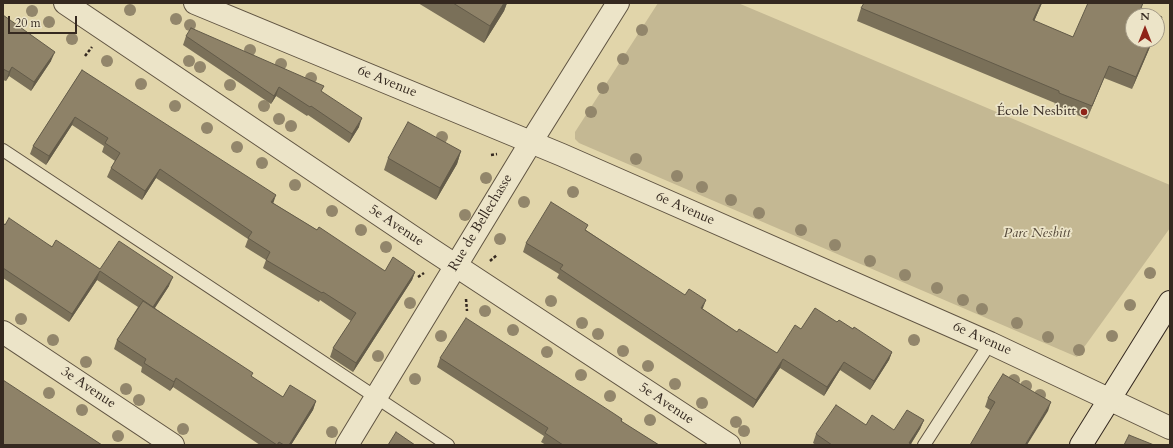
<!DOCTYPE html>
<meta charset="utf-8">
<style>
body{margin:0}
#map{position:relative;width:1173px;height:448px;overflow:hidden;background:#e1d5aa;font-family:Cardo,serif}
canvas{display:block}
.frame{position:absolute;inset:0;border:4px solid #352920;pointer-events:none}
.north{position:absolute;left:1125px;top:8px;width:40px;height:40px;box-sizing:border-box;background:#ece4c8;border:1px solid #a39985;border-radius:50%;rotate:0deg;font-size:11px;font-weight:700;line-height:16px;text-align:center;color:#352920}
.north::after{content:'';display:block;margin:auto;width:14px;height:18px;background:#8f2418;clip-path:polygon(50% 0,100% 100%,50% 72%,0 100%)}
.scale{position:absolute;left:8px;top:16px;width:69px;height:18px;box-sizing:border-box;border:2px solid #352920;border-top:0;padding-left:5px;font-size:12px;line-height:14px;white-space:nowrap;color:#352920;-webkit-text-stroke:3px #ece4c8;paint-order:stroke}
</style>
<div id="map">
<canvas width="1173" height="448"></canvas>
<div class="frame"></div>
<div class="north">N</div>
<div class="scale">20 m</div>
</div>
<script>
const c = document.querySelector('canvas').getContext('2d');
c.lineJoin = 'round';
function fill(path, color) {
  c.fillStyle = color;
  c.fill(path, 'evenodd');
}
function toPath(rows) {
  const path = new Path2D();
  for (const r of rows) {
    path.moveTo(r[0], r[1]);
    for (let i = 2; i < r.length; i += 2) path.lineTo(r[i], r[i + 1]);
  }
  return path;
}
function strokePath(path, color, width, dash) {
  c.strokeStyle = color;
  c.lineWidth = width;
  c.lineCap = dash ? 'butt' : 'round';
  c.setLineDash(dash || []);
  c.stroke(path);
}
function label(font, color, halo, rows, align = 'center') {
  c.font = font + ' Cardo,serif';
  c.lineWidth = 3.5;
  c.setLineDash([]);
  c.textBaseline = 'middle';
  c.strokeStyle = halo;
  c.fillStyle = color;
  for (const [text, x, y, turn = 0] of rows) {
    c.save();
    c.translate(x, y);
    c.rotate((+turn || 0) * Math.PI / 180);
    c.textAlign = isNaN(turn) ? turn : align;
    if (halo) c.strokeText(text, 0, 0);
    c.fillText(text, 0, 0);
    c.restore();
  }
}
fill(toPath([
 [658,3,738,3,1170,185,1170,228,1077,357,579,143,575,139,575,132]
]), '#c4b893');
const service = toPath([
 [3,150,448,445],
 [924,445,990,343]
]);
const minor = toPath([
 [65,3,429,248,729,445],
 [195,3,562,155,990,343,1170,428],
 [3,332,173,445]
]);
const tertiary = toPath([
 [347,445,531,142,618,3]
]);
const secondary = toPath([
 [1081,445,1170,302]
]);
strokePath(service, '#605442', 14);
strokePath(minor, '#605442', 24);
strokePath(tertiary, '#605442', 24);
strokePath(secondary, '#352920', 24);
strokePath(toPath([
 [129,6,131,8],
 [85,56,92,47],
 [491,155,497,154],
 [490,261,497,255],
 [418,277,424,273],
 [466,299,467,311]
]), '#352920', 2.5, [3, 2]);
strokePath(service, '#ece4c8', 12);
strokePath(minor, '#ece4c8', 22);
strokePath(tertiary, '#ece4c8', 22);
strokePath(secondary, '#ece4c8', 22);
c.fillStyle = '#92866b';
for (const [x, y] of [
 [130,10],
 [32,11],
 [176,19],
 [49,22],
 [190,25],
 [642,30],
 [72,39],
 [250,50],
 [623,59],
 [107,61],
 [189,61],
 [281,64],
 [200,67],
 [311,78],
 [141,84],
 [230,85],
 [603,88],
 [175,106],
 [264,106],
 [591,112],
 [279,119],
 [291,126],
 [207,128],
 [442,137],
 [237,147],
 [636,159],
 [262,163],
 [677,176],
 [486,178],
 [295,185],
 [702,187],
 [573,192],
 [731,200],
 [524,202],
 [332,211],
 [759,213],
 [465,215],
 [361,230],
 [801,230],
 [500,239],
 [835,245],
 [386,247],
 [870,261],
 [1150,273],
 [905,275],
 [937,288],
 [963,300],
 [551,301],
 [410,303],
 [1130,305],
 [982,309],
 [485,311],
 [21,319],
 [582,323],
 [1017,323],
 [513,330],
 [598,334],
 [441,336],
 [1112,336],
 [1048,337],
 [53,340],
 [914,340],
 [1079,350],
 [623,351],
 [547,352],
 [378,356],
 [86,362],
 [648,366],
 [581,375],
 [415,379],
 [1014,380],
 [675,384],
 [1026,386],
 [126,389],
 [49,393],
 [1040,395],
 [610,396],
 [139,400],
 [702,403],
 [82,410],
 [650,420],
 [736,422],
 [183,429],
 [744,431],
 [332,432],
 [118,436]
]) {
  c.beginPath();
  c.arc(x, y, 6, 0, 2 * Math.PI);
  c.fill();
}
fill(toPath([
 [418,3,507,3,504,11,484,43],
 [1042,3,1034,21,1073,37,1142,8,1162,17,1157,30,1157,16,1153,40,1132,89,1104,78,1087,119,1054,105,1055,103,857,21,861,8],
 [3,15,51,61,31,91,9,76,6,81,3,80],
 [186,36,322,92,359,127,349,143,308,115,307,116,276,96,271,104,183,45],
 [82,70,273,203,317,230,385,271,415,272,412,280,353,372,330,357,333,348,351,321,320,300,319,302,263,268,266,260,245,247,248,239,156,178,142,200,107,177,111,168,115,161,102,152,104,146,72,125,46,165,30,154,33,146],
 [461,151,457,164,436,200,384,170,388,158],
 [3,223,100,269,169,286,155,308,252,377,283,397,316,401,313,410,291,445,260,445,173,387,170,391,141,372,142,367,114,349,117,340,138,307,97,280,69,322,3,278],
 [586,230,737,332,777,353,801,329,837,322,853,329,892,352,889,360,870,390,840,370,824,396,780,368,753,408,557,278,559,274,523,252,526,243],
 [440,358,622,419,622,422,659,445,546,445,541,442,544,436,437,367],
 [988,398,1048,411,990,410,985,407],
 [924,420,920,429,911,444,913,445,816,445,813,443,816,434,894,430]
]), '#7a7059');
fill(toPath([
 [504,3,507,3,504,11,484,43,490,26],
 [1041,3,1042,3,1029,33,1033,20],
 [1152,40,1153,40,1132,89,1136,77],
 [55,52,51,61,31,91,34,82],
 [1109,66,1104,78,1087,119,1092,106],
 [12,67,9,76,6,81,9,72],
 [279,87,276,96,271,104,274,96],
 [75,117,72,125,46,165,49,156],
 [362,118,359,127,349,143,352,134],
 [461,151,457,164,436,200,440,188],
 [160,169,156,178,142,200,145,191],
 [276,195,273,204,271,202],
 [100,271,97,280,69,322,72,314],
 [415,272,412,280,353,372,356,363],
 [173,277,169,286,150,315,153,307],
 [706,300,703,308,697,316,701,308],
 [892,352,889,360,870,390,874,381],
 [783,359,780,368,753,408,756,400],
 [844,362,840,370,824,396,827,387],
 [176,378,173,387,170,391,174,382],
 [316,401,313,410,291,445,289,445],
 [1051,402,1048,411,1027,445,1025,445],
 [924,420,920,429,910,445,909,443]
]), '#635b49');
const building = toPath([
 [453,3,504,3,490,26,453,3],
 [864,3,1041,3,1033,20,1073,37,1088,3,1143,3,1141,8,1162,17,1157,28,1157,16,1133,16,1133,40,1152,40,1136,77,1109,66,1092,106,1059,93,1059,91,861,8,864,3],
 [3,15,55,52,34,82,12,67,9,72,3,69,3,15],
 [191,28,324,86,321,91,362,118,352,134,311,106,310,107,279,87,274,96,186,36,191,28],
 [82,70,276,195,271,202,317,230,319,227,385,271,393,257,415,272,356,363,333,348,356,313,323,292,322,293,266,260,270,252,248,238,252,232,160,169,145,191,111,168,120,153,105,143,108,138,75,117,49,156,33,146,82,70],
 [408,122,461,151,440,188,388,158,408,122],
 [551,202,588,225,585,230,685,295,689,289,706,300,701,308,737,332,739,329,777,353,795,325,801,329,815,308,837,322,839,320,853,329,854,327,892,352,874,381,844,362,827,387,783,359,756,400,560,269,563,265,526,243,551,202],
 [9,218,52,247,56,240,100,269,119,241,173,277,153,307,100,271,72,314,3,268,3,223,5,225,9,218],
 [143,301,253,373,251,376,283,397,290,385,316,401,289,445,284,445,279,442,277,445,176,378,174,382,144,363,146,359,117,340,143,301],
 [466,318,613,413,622,419,621,421,659,445,563,445,545,433,548,428,440,358,466,318],
 [1003,374,1051,402,1025,445,970,445,995,402,988,398,1003,374],
 [3,380,102,445,3,445,3,380],
 [836,405,866,425,872,415,894,430,907,410,924,420,909,443,913,445,832,445,816,434,836,405],
 [396,432,415,445,388,445,396,432],
 [1129,435,1154,445,1124,445,1129,435]
]);
fill(building, '#8e8268');
strokePath(building, '#635b49', 1);
for (const [x, y, r, color] of [
 [1084,112,4,"#8f2418"]
]) {
  const dot = new Path2D();
  dot.arc(x, y, r, 0, 2 * Math.PI);
  c.fillStyle = color;
  c.fill(dot);
  strokePath(dot, '#ece4c8', 1.5);
}
label('14px', '#352920', '#ece4c8', [
 ["6e Avenue",387,82,22],
 ["6e Avenue",685,209,24],
 ["Rue de Bellechasse",481,223,-59],
 ["5e Avenue",396,226,34],
 ["6e Avenue",982,339,24],
 ["3e Avenue",88,388,34],
 ["5e Avenue",666,404,34]
]);
label('14px', '#352920', '#ece4c8', [
 ["École Nesbitt",1076,112]
], 'right');
label('italic 14px', '#524637', '#ece4c8', [
 ["Parc Nesbitt",1037,234]
]);
</script>
